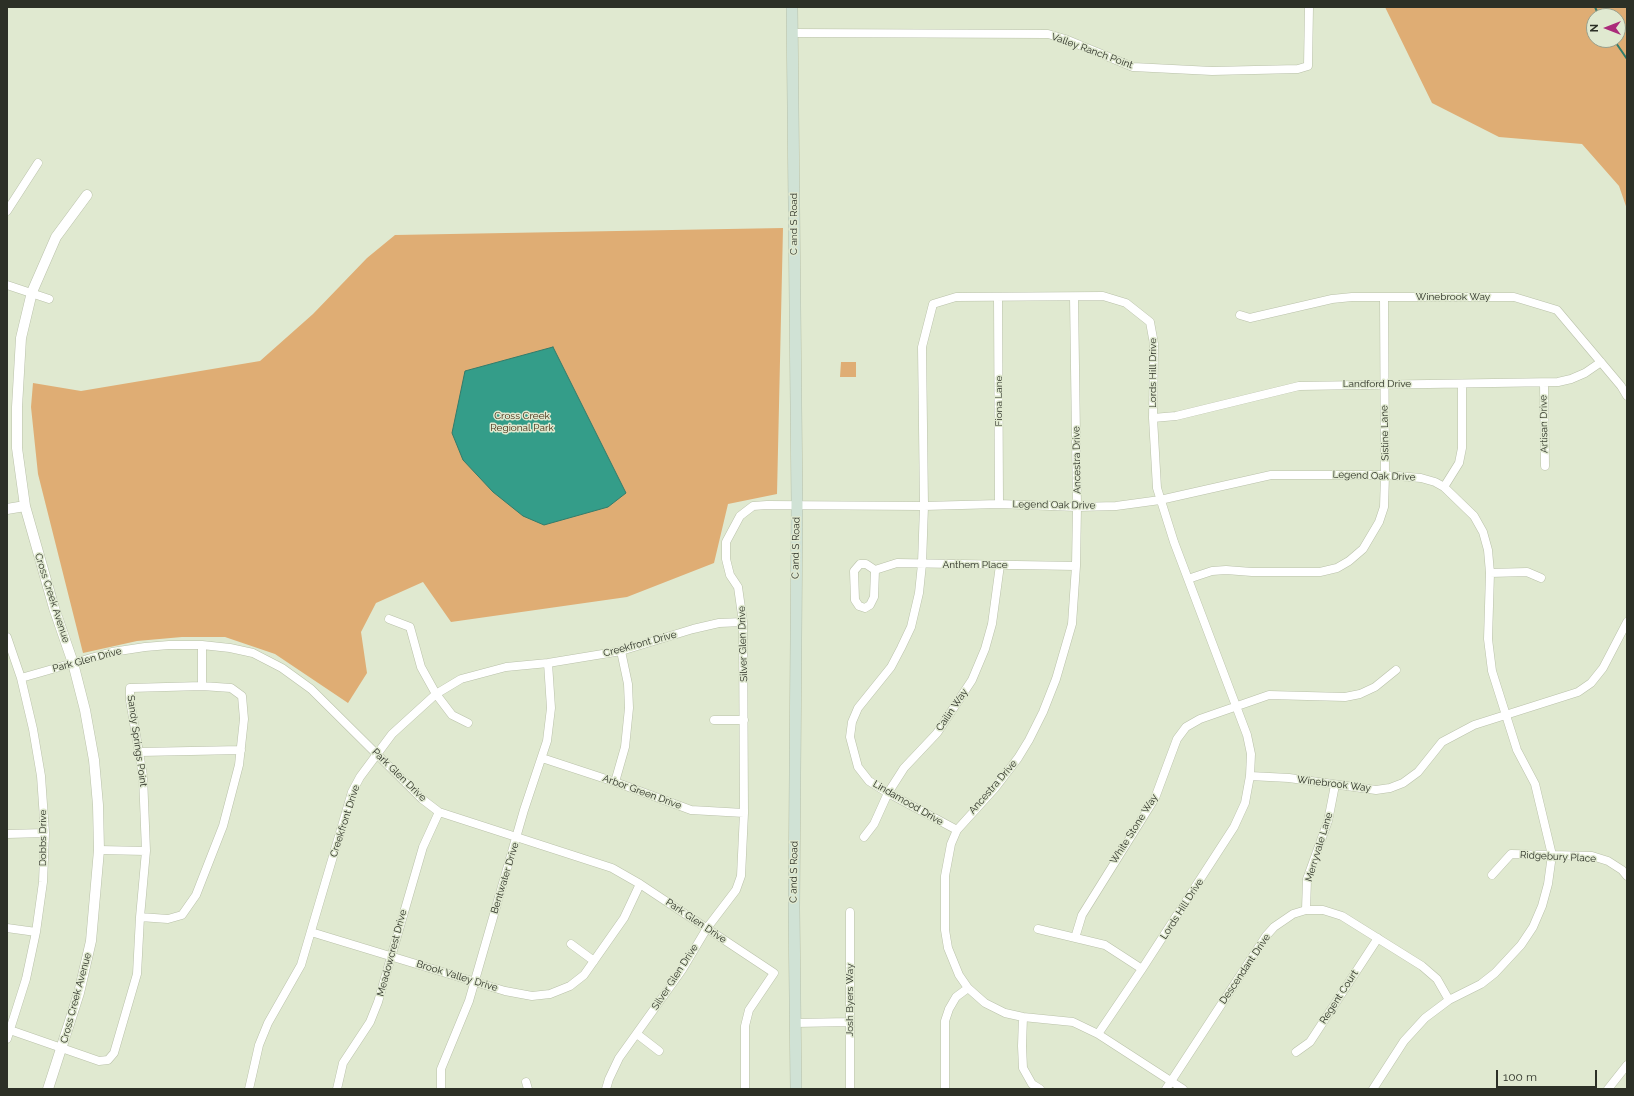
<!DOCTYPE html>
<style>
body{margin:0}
#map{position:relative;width:1634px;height:1096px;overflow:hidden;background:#e0e9d0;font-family:Raleway,sans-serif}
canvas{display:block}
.frame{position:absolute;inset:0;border:8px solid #2c3026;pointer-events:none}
.north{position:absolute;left:1586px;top:8px;width:40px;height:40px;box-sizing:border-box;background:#e0e9d0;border:1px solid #989f8c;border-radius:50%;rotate:270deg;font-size:11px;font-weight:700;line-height:16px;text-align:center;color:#2c3026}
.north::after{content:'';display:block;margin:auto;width:14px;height:18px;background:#ab2b7a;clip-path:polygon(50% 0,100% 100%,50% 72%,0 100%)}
.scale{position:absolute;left:1496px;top:1070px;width:101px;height:18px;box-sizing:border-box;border:2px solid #2c3026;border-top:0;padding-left:5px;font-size:12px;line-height:14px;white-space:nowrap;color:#2c3026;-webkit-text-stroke:3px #e0e9d0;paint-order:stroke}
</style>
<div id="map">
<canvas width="1634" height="1096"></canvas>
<div class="frame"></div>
<div class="north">N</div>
<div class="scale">100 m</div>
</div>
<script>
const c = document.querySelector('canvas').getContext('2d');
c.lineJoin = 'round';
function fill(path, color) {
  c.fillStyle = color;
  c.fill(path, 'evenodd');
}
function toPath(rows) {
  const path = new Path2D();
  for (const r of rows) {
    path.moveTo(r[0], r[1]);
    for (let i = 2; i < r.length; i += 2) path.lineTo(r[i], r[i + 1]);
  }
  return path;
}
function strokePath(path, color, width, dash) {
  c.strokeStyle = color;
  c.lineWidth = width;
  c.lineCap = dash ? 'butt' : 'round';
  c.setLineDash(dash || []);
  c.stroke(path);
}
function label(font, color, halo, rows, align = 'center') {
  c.font = font + ' Raleway,sans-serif';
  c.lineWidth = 3;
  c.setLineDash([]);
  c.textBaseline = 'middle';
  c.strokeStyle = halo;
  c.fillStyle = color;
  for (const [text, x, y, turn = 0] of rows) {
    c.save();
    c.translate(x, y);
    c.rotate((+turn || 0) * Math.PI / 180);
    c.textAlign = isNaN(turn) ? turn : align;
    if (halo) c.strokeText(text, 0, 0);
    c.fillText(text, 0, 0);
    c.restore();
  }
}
fill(toPath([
 [1385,7,1627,7,1627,209,1619,186,1582,144,1499,137,1432,103],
 [1594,16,1618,16,1618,40,1594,40],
 [783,228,777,494,728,504,714,563,627,597,451,622,423,582,376,603,361,632,367,673,348,703,275,654,225,637,182,637,137,641,83,653,38,474,31,407,33,383,81,391,260,361,313,314,367,258,395,235],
 [841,362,856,362,856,377,840,377]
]), '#dfad74');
const water = toPath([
 [553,347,626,493,608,507,544,525,523,516,493,492,463,460,452,433,465,371,553,347]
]);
fill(water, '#349d89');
strokePath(water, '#327c6b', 1);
strokePath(toPath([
 [1595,7,1599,16],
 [1614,40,1627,59]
]), '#327c6b', 2);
const minor = toPath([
 [792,33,1048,34,1065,39,1133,67,1212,71,1298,69,1308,66,1309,7],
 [7,211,38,163],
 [7,285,49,299],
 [998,297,999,504],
 [1074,297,1077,507,1076,566,1072,624,1056,679,1043,712,1029,740,1018,758,995,788,957,830,951,844,945,876,945,930,948,948,959,975,968,988,985,1003,1005,1013,1023,1017,1073,1022,1098,1034,1183,1089],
 [1240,315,1250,318,1332,299,1352,297,1514,297,1557,310,1621,386,1627,396],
 [1544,383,1545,466],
 [1153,418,1176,416,1299,386,1558,382,1571,379,1585,373,1601,362],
 [1444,487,1459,463,1462,448,1462,384],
 [875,570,874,597,870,605,865,608,859,606,855,600,854,571,860,564,866,564,875,570,897,563,1076,566],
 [1490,573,1527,572,1541,578],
 [1188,579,1212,571,1226,570,1252,572,1320,572,1337,568,1349,561,1363,549,1379,522,1384,507,1385,475,1384,297],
 [389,619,410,627,421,667,436,694,452,715,468,723],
 [7,637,21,678,33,729,41,776,45,833,43,882,36,932,26,979,7,1039],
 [202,645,202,686],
 [21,678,112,652,145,647,169,645,202,645,230,648,253,653,282,668,311,689,422,799,439,812,612,868,640,884,774,973,749,1010,745,1026,745,1089],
 [714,720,744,720],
 [140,752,241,750],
 [542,758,615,782,691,810,744,813],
 [615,782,625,747,629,708,628,684,621,651],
 [957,830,888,793,869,781,858,767,850,737,852,722,858,708,891,667,901,648,911,627,919,593,922,564,924,506,922,347,933,304,956,297,1103,296,1126,303,1150,322,1154,344,1153,418,1157,488,1174,542,1247,735,1251,754,1250,776,1289,778,1376,790,1390,788,1403,783,1418,772,1442,742,1474,725,1578,692,1591,683,1603,668,1627,622],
 [7,834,45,833],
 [864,837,874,824,888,793,904,768,937,733,972,680,985,649,992,624,1000,565],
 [99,850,146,851],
 [1492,875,1511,854,1592,856,1608,861,1622,870,1627,876],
 [1306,910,1307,879,1328,821,1335,785],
 [850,912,850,1089],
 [7,928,36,932],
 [1038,929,1105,945,1142,969],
 [311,932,505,991,532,996,550,994,570,986,584,975,624,918,640,884],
 [1075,938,1082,915,1155,798,1177,739,1186,727,1200,719,1269,695,1345,697,1360,694,1375,687,1396,670],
 [571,944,594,961],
 [1023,1017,1022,1046,1023,1068,1032,1084,1040,1089],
 [795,1023,850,1022],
 [7,1029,99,1061,108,1060,114,1053,137,974,140,917,146,851,143,776,130,700,130,688,202,686,231,688,242,696,244,719,239,765,223,826,196,895,182,915,168,919,140,917],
 [637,1034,659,1051],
 [1098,1034,1142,969,1234,827,1245,803,1250,776],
 [1296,1052,1310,1042,1378,938],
 [526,1082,528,1089],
 [249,1089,259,1045,268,1023,301,965,352,792,360,777,392,734,436,694,461,679,506,667,548,663,621,651,693,629,719,623,743,622],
 [337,1089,343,1063,370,1022,378,1002,423,847,439,812],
 [441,1089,441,1069,469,1001,524,810,547,741,551,708,548,663],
 [606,1089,609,1079,619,1058,682,970,707,928,736,890,741,876,744,813,743,622,738,587,730,575,726,559,726,542,740,516,753,506,767,505,924,506,999,504,1077,507,1116,506,1160,500,1271,475,1385,475,1421,478,1435,482,1444,487,1474,516,1483,532,1488,550,1490,573,1488,639,1492,671,1517,750,1535,784,1552,855,1548,884,1542,906,1533,927,1521,945,1495,973,1481,984,1449,1000,1425,1018,1404,1041,1373,1089],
 [945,1089,945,1021,949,1009,956,997,968,988],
 [1166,1089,1266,936,1274,927,1293,914,1306,910,1323,910,1342,916,1422,966,1437,979,1449,1000],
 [1608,1089,1627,1065]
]);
const tertiary = toPath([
 [7,509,25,506],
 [48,1089,79,993,91,941,99,850,98,805,94,760,85,710,73,663,54,608,25,506,17,448,17,407,21,338,32,292,56,237,87,195]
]);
const secondary = toPath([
 [792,7,797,504,794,908,796,1089]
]);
strokePath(minor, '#b9c1a9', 9);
strokePath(tertiary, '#b9c1a9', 11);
strokePath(secondary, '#b9c1a9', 12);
strokePath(minor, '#fff', 8);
strokePath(tertiary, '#fff', 10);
strokePath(secondary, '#d0e2d5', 11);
label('10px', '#2c3026', '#e0e9d0', [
 ["Valley Ranch Point",1092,51,20],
 ["C and S Road",794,224,-90],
 ["Winebrook Way",1453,297],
 ["Lords Hill Drive",1153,373,-90],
 ["Landford Drive",1377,384],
 ["Fiona Lane",999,401,-90],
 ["Artisan Drive",1544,424,-91],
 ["Sistine Lane",1385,433,-91],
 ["Ancestra Drive",1077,460,-91],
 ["Legend Oak Drive",1374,476,2],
 ["Legend Oak Drive",1054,505,1],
 ["C and S Road",796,548,-89],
 ["Anthem Place",975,565],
 ["Cross Creek Avenue",52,598,72],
 ["Creekfront Drive",640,644,-15],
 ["Silver Glen Drive",743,644,-92],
 ["Park Glen Drive",87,660,-15],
 ["Cailin Way",952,710,-56],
 ["Sandy Springs Point",137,741,82],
 ["Park Glen Drive",399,775,44],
 ["Winebrook Way",1334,784,7],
 ["Ancestra Drive",993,787,-49],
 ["Arbor Green Drive",642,792,20],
 ["Lindamood Drive",908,803,30],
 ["Creekfront Drive",345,821,-72],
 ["White Stone Way",1134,829,-58],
 ["Dobbs Drive",43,838,-90],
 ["Merryvale Lane",1319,847,-73],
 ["Ridgebury Place",1558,857,3],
 ["C and S Road",794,872,-89],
 ["Bentwater Drive",505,878,-73],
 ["Lords Hill Drive",1182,909,-57],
 ["Park Glen Drive",696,921,34],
 ["Meadowcrest Drive",392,953,-75],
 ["Descendant Drive",1245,969,-56],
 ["Brook Valley Drive",457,976,17],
 ["Silver Glen Drive",675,977,-57],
 ["Regent Court",1339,997,-57],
 ["Cross Creek Avenue",76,998,-75],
 ["Josh Byers Way",850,1000,-90]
]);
label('10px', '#422c11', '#e0e9d0', [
 ["Cross Creek",522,416],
 ["Regional Park",522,428]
]);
</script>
